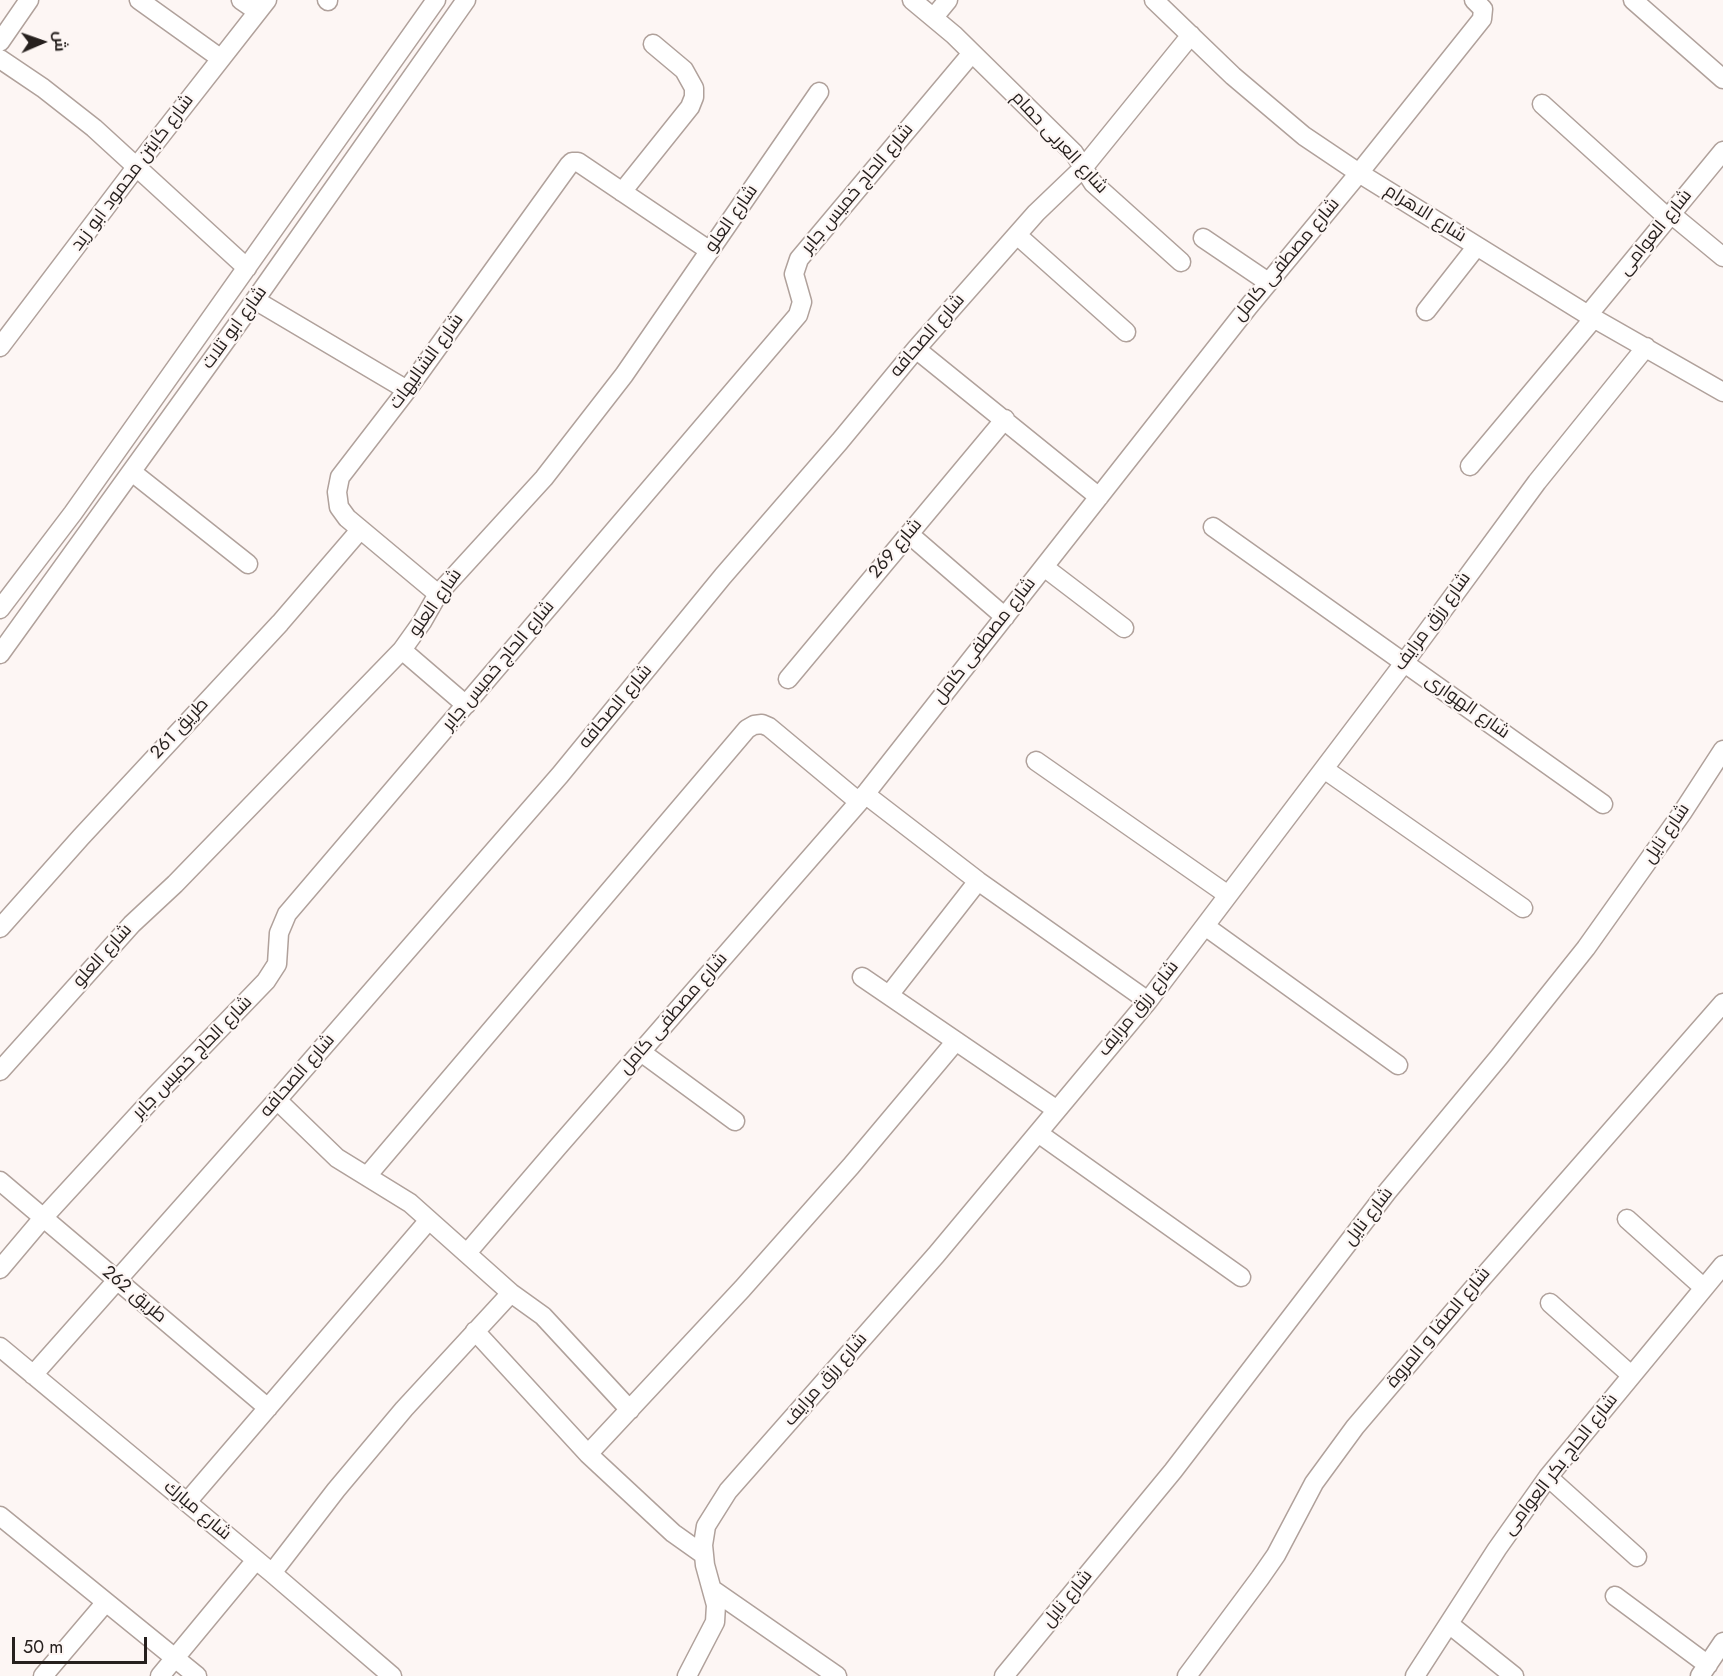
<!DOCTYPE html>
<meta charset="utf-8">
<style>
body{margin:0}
#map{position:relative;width:1723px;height:1676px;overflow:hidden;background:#fdf6f4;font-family:Jost,Cairo,sans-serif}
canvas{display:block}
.north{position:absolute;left:12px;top:12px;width:60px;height:60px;-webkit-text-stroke:4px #fdf6f4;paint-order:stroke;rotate:88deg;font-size:16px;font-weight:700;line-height:24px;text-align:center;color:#26201e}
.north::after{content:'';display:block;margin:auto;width:21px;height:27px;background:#26201e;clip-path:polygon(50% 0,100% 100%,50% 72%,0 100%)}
.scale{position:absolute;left:12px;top:1637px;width:135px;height:27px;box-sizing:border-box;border:3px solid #26201e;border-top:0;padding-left:8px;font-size:18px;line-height:21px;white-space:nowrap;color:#26201e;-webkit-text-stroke:4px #fdf6f4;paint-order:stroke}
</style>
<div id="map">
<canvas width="1723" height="1676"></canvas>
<div class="north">ش</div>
<div class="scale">50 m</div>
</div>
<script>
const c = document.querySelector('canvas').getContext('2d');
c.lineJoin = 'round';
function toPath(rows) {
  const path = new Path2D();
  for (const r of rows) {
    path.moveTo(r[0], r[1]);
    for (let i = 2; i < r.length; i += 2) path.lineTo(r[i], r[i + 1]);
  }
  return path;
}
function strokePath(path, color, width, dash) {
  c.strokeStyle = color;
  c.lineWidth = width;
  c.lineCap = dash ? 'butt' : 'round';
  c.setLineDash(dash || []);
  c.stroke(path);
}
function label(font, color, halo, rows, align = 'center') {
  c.font = font + ' Jost,Cairo,sans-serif';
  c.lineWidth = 4.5;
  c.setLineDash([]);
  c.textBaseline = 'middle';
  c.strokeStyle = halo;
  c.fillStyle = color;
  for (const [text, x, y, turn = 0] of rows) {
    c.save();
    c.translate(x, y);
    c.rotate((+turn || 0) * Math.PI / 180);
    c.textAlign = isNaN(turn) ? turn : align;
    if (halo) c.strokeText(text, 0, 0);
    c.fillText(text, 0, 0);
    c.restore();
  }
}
const minor = toPath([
 [139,0,220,58],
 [241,0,257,11],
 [327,0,328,1],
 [912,0,954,35,1074,153,1093,183,1181,262],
 [1154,0,1233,76,1304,136,1359,173,1588,315,1723,392],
 [1633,0,1723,79],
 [934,17,948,0],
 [0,42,29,0],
 [0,59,43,88,94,128,247,268],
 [1542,104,1668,218],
 [622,192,690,107,694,97,694,88,684,70,653,44],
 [1671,214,1723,257],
 [1017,235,1126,332],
 [1203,238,1268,282],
 [255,300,407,390],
 [1426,311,1477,246],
 [1588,315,1723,151],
 [0,347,137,166,267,0],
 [916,349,1099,497],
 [1470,466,1594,318],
 [132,472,248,564],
 [1213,527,1603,804],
 [909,534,1005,617],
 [1044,567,1124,628],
 [438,594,347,518,339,507,337,492,340,477,407,390,569,165,572,162,578,162,710,251],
 [0,609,73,513,165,383,436,0],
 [402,650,466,705],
 [0,654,255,300,466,0],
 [788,679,1005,419],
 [1036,761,1228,895],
 [1324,769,1523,908],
 [865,794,978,881,1148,1001],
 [1205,926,1398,1065],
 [0,928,81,837,280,623,360,530],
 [862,977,1057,1110],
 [889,995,978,881],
 [641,1052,735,1121],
 [0,1071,132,924,175,884,402,650,422,622,438,594,544,478,624,375,819,92],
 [277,1100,337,1158,410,1203,511,1293,543,1316,630,1410],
 [1038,1133,1241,1277],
 [367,1176,747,729,754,725,762,724,769,727,859,802],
 [0,1181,268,1408],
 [1627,1219,1704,1288],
 [467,1253,557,1148,859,802,1249,306,1359,173,1482,19,1483,9,1474,0],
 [0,1269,43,1218,155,1096,266,981,277,964,279,933,287,914,798,315,802,302,794,274,799,259,972,53],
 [1550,1303,1631,1375],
 [475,1331,588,1454,673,1533,704,1555],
 [0,1347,272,1573,392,1676],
 [33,1375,277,1100,560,775,723,576,840,441,916,349,1036,213,1083,168,1191,35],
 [588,1454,742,1289,851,1166,956,1041],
 [1548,1477,1637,1557],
 [187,1502,429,1220],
 [0,1516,197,1676],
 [272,1573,336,1490,404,1409,511,1293],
 [713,1590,837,1676],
 [1615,1596,1708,1665],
 [1449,1624,1514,1676],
 [43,1676,106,1602],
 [160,1676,256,1560],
 [687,1676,715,1622,716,1605,705,1565,703,1545,706,1526,728,1491,936,1255,1148,1001,1404,663,1537,482,1646,347],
 [1004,1676,1173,1471,1387,1192,1499,1057,1586,948,1682,813,1723,750],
 [1187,1676,1260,1578,1276,1555,1314,1483,1355,1427,1476,1285,1723,1003],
 [1415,1676,1497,1549,1548,1477,1723,1265],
 [1700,1676,1723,1642]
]);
strokePath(minor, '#b0a19b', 21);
strokePath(minor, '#fff', 18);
label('18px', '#26201e', '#fdf6f4', [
 ["شارع العربى حمام",1059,143,47],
 ["شارع كابتن محمود ابو زيد",133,173,-53],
 ["شارع الحاج خميس جابر",858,189,-50],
 ["شارع الاهرام",1425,214,32],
 ["شارع العلو",732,219,-55],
 ["شارع العوامى",1656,233,-51],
 ["شارع مصطفى كامل",1287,260,-50],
 ["شارع ابو تلات",235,328,-54],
 ["شارع الصحافه",928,336,-49],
 ["شارع الشاليهات",427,362,-54],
 ["شارع 269",896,549,-50],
 ["شارع العلو",436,603,-55],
 ["شارع رزق مرايف",1433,622,-54],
 ["شارع مصطفى كامل",985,641,-52],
 ["شارع الحاج خميس جابر",499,666,-50],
 ["شارع الصحافه",616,707,-50],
 ["شارع الهوارى",1467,707,35],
 ["طريق 261",180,729,-47],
 ["شارع نايل",1667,834,-56],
 ["شارع العلو",103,956,-48],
 ["شارع رزق مرايف",1139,1009,-51],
 ["شارع مصطفى كامل",674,1014,-49],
 ["شارع الحاج خميس جابر",193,1058,-46],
 ["شارع الصحافه",298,1076,-49],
 ["شارع نايل",1369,1217,-52],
 ["طريق 262",134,1295,40],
 ["شارع الصفا و المروة",1439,1328,-50],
 ["شارع رزق مرايف",826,1380,-49],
 ["شارع الحاج بكر العوامى",1561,1465,-52],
 ["شارع مبارك",197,1511,40],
 ["شارع نايل",1068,1599,-51]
]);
</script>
